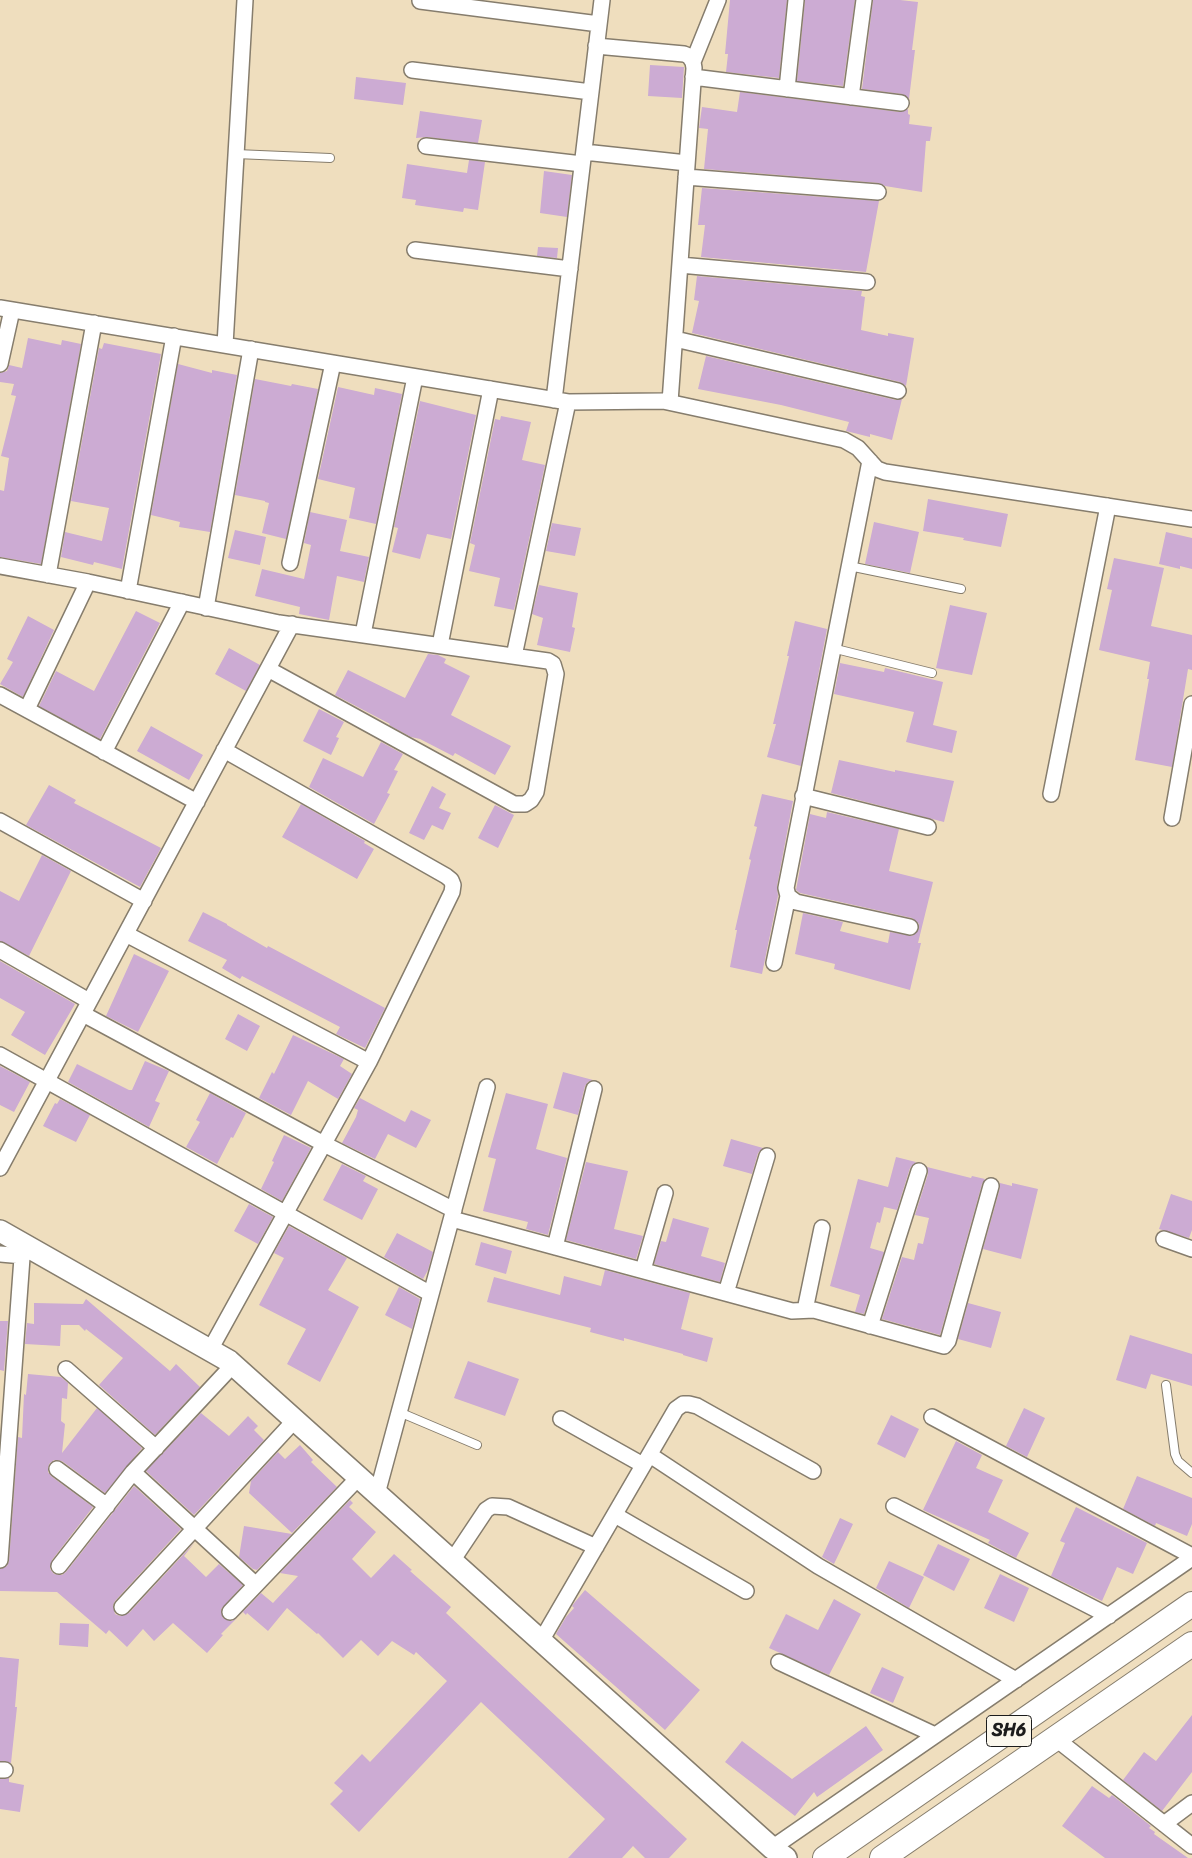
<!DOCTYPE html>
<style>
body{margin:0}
canvas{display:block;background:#efdebe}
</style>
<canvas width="1192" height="1858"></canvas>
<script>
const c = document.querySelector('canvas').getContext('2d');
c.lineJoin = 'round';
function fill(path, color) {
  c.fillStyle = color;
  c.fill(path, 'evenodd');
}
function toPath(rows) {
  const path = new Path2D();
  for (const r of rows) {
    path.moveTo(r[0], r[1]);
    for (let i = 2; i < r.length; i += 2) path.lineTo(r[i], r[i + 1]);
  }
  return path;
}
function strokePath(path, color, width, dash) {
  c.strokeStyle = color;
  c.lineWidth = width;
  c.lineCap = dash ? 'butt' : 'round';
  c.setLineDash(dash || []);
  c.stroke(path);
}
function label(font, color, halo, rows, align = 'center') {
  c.font = font + ' Sriracha,sans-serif';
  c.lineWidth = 4;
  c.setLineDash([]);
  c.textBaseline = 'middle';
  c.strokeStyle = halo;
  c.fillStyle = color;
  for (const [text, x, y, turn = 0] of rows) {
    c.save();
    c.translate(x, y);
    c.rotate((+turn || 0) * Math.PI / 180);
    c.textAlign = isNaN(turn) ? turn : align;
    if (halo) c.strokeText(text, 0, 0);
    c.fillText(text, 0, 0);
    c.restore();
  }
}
fill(toPath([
 [730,0,787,0,779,78,726,72,728,54,725,54],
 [805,0,855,0,843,86,797,81],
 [873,0,900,0,918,2,912,50,915,50,909,99,902,94,862,89],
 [650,65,684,67,682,98,648,96],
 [356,77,406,83,403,105,354,99],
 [740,92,900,112,908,109,908,114,910,115,909,124,932,127,930,141,926,141,922,192,885,186,879,183,704,169,708,129,699,128,702,107,737,112],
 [420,111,482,120,478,143,427,137,416,138],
 [469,160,485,162,478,210,464,208,463,212,415,205,416,200,402,198,407,164,467,173],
 [544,171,572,175,567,217,540,213],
 [702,188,879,201,866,272,701,257,705,225,698,225],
 [538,247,558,248,557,258,537,256],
 [697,276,862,291,861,296,865,297,861,330,888,336,888,333,914,338,906,386,900,382,692,333,699,301,694,300],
 [28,338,61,345,62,340,81,344,41,564,0,557,0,490,4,491,9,458,1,456,16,396,11,395,14,384,0,382,0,373,7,371,9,365,22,368],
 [104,343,161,354,122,569,94,562,93,565,61,557,65,532,102,541,109,508,71,501,99,348,102,349],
 [706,356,896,400,902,399,892,440,870,434,870,437,846,431,849,422,781,405,698,389],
 [178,364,212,373,212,370,237,375,210,532,179,527,180,522,151,515],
 [255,379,291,386,292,384,318,389,286,539,262,533,269,503,265,502,265,501,235,495],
 [338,387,374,395,375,388,402,394,376,524,349,518,355,488,318,479],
 [420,401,476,415,451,539,427,534,420,559,392,552,398,528,394,527],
 [501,416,531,422,522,460,545,465,514,610,494,606,500,578,469,571,475,545,470,543,495,419,500,420],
 [928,499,1008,514,1001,547,963,540,964,538,923,531],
 [310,512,347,520,340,551,369,557,364,582,337,576,329,620,299,614,300,607,255,596,262,569,304,579,311,545,304,543],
 [874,522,919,532,910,573,865,564],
 [552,523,581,528,575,556,546,551],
 [235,530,266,537,260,565,228,558],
 [1166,532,1192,538,1192,569,1180,566,1180,569,1159,564],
 [1114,558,1164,568,1151,626,1192,635,1192,670,1188,669,1172,767,1135,760,1149,679,1147,679,1150,662,1099,650,1112,590,1107,589],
 [539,585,578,593,572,627,575,628,570,652,537,645,543,618,532,614],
 [950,605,987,613,972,675,936,668],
 [136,611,160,623,100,739,39,706,56,671,94,691],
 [28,616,54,630,23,697,0,684,13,662,7,659],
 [795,621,827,629,801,766,767,757,776,724,773,724,789,656,787,656],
 [229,648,260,665,246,691,215,674],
 [428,654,438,655,446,659,444,663,470,676,451,715,511,746,495,775,455,753,453,756,420,739,411,737,389,725,390,724,335,695,348,670,405,698],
 [840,663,884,672,885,668,943,682,933,725,957,731,952,753,906,742,914,712,834,694],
 [319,709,344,722,336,737,339,738,331,755,303,741],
 [151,726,203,755,189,780,137,751],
 [381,742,403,754,394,770,398,771,387,793,390,794,374,824,309,787,323,758,363,777],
 [839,760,895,772,895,770,954,781,944,822,831,793],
 [49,785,76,800,74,803,161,848,140,887,26,825],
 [432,786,446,794,439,808,451,813,443,830,432,825,424,840,409,833],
 [762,794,793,801,777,886,778,896,762,974,730,967,737,930,735,930,751,860,749,859,757,827,754,826],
 [301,804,365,841,364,843,374,849,357,879,282,837],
 [495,805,514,815,498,848,478,838],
 [827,812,899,829,889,871,933,882,918,943,921,943,910,990,834,969,835,964,795,954,803,913,843,922,840,931,888,943,890,932,912,936,919,929,919,924,912,918,800,893,796,890,810,814,826,818],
 [42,855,71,871,29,956,0,941,0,891,19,901],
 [203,912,227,924,227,925,267,948,268,946,385,1008,365,1048,336,1034,340,1027,242,976,240,979,222,968,227,960,188,941],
 [134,954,169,971,138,1032,106,1016],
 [0,961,75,1004,45,1055,11,1035,25,1012,0,998],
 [238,1014,260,1026,247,1051,225,1039],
 [293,1035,344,1059,340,1066,352,1074,338,1099,308,1081,291,1115,259,1098,272,1072,274,1074],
 [145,1061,169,1071,155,1101,160,1103,149,1127,68,1082,77,1064,129,1090,132,1090],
 [0,1066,30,1082,14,1112,0,1105],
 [563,1072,593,1080,588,1082,585,1086,578,1115,553,1108],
 [210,1093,246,1113,233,1138,231,1137,217,1164,186,1147,200,1122,196,1120],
 [506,1093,548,1104,536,1149,567,1158,548,1235,526,1229,528,1222,483,1211,496,1159,488,1157],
 [360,1098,405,1122,411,1110,431,1120,416,1148,388,1134,375,1159,342,1143,356,1117,358,1110,354,1108],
 [60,1099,90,1115,76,1142,43,1126,55,1103,57,1104],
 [284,1135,311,1148,282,1201,261,1189,274,1162,272,1161],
 [731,1139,763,1148,758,1153,752,1174,723,1166],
 [896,1157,916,1162,910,1168,897,1210,884,1207,880,1223,877,1222,870,1248,884,1252,864,1314,855,1312,860,1295,830,1286,858,1179,888,1187],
 [586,1162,628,1171,614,1229,643,1236,636,1259,566,1240],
 [342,1164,366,1176,363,1181,378,1189,362,1220,323,1200],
 [927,1167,971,1178,972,1176,985,1179,982,1184,940,1335,882,1319,902,1257,914,1260,918,1243,923,1244,929,1218,915,1215,928,1174],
 [1000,1183,1012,1186,1012,1183,1038,1189,1021,1259,983,1249,1000,1188],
 [1171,1194,1192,1201,1192,1230,1189,1238,1159,1229],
 [249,1204,273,1217,258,1244,234,1231],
 [673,1218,709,1228,701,1256,725,1263,720,1282,654,1264,661,1241,666,1242],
 [289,1226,347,1258,328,1290,359,1307,320,1382,287,1364,306,1329,259,1305,284,1258,274,1253],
 [397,1233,433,1252,428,1270,423,1279,384,1257],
 [481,1242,512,1251,506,1274,475,1265],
 [605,1270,690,1293,681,1329,713,1338,707,1362,683,1355,683,1354,624,1338,624,1341,590,1332,591,1328,487,1302,494,1277,560,1295,564,1276,601,1286],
 [399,1287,420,1299,412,1329,385,1315],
 [86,1299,170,1371,176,1364,200,1387,155,1435,99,1385,123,1358,86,1329,85,1331,79,1325,61,1325,60,1346,25,1344,27,1323,34,1324,34,1303,83,1304],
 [968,1303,1001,1312,991,1348,958,1339],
 [0,1321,8,1321,4,1371,0,1370],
 [1130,1335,1192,1354,1192,1386,1151,1374,1146,1389,1116,1380],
 [468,1361,519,1379,505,1416,454,1398],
 [28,1374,61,1377,68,1383,67,1399,62,1398,61,1421,65,1424,62,1453,97,1408,142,1448,105,1493,62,1461,54,1460,49,1464,48,1472,51,1476,93,1507,52,1560,50,1569,54,1574,62,1575,66,1572,134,1486,181,1529,115,1601,113,1605,115,1614,120,1616,129,1613,195,1542,184,1556,206,1577,219,1564,243,1585,221,1609,223,1618,232,1621,237,1618,261,1593,273,1603,298,1576,280,1573,350,1500,353,1503,349,1507,376,1532,352,1559,371,1578,394,1554,412,1570,410,1571,451,1607,446,1613,687,1839,669,1858,645,1858,633,1846,622,1858,568,1858,605,1819,481,1702,359,1832,330,1804,343,1791,334,1783,362,1754,370,1762,447,1681,416,1652,414,1655,392,1641,378,1656,361,1640,343,1658,318,1633,317,1634,287,1608,268,1631,247,1613,246,1615,243,1612,221,1634,223,1635,207,1653,173,1623,154,1641,143,1629,127,1647,109,1630,106,1634,57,1592,0,1591,0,1569,7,1566,9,1561,18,1437,22,1438,24,1394,26,1395],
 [1024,1408,1045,1418,1027,1457,1006,1446],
 [201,1413,229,1436,248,1416,258,1426,254,1430,264,1440,194,1515,146,1471],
 [891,1415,919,1429,905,1458,877,1444],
 [956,1441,982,1455,976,1468,1003,1480,988,1512,1029,1533,1016,1558,988,1543,990,1540,923,1510],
 [300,1445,313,1460,311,1462,337,1487,292,1533,249,1493,251,1481,278,1452,285,1459],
 [1137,1476,1192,1498,1192,1524,1187,1536,1156,1523,1155,1526,1123,1509],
 [1076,1507,1147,1543,1133,1574,1117,1567,1102,1601,1051,1576,1065,1543,1060,1541],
 [840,1518,853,1524,834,1564,822,1557],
 [244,1526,292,1534,257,1570,253,1569,239,1557],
 [938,1544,970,1559,954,1591,923,1575],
 [889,1561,924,1577,909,1608,876,1588],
 [1000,1574,1029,1588,1014,1622,984,1608],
 [585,1590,700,1690,665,1730,556,1634,566,1617,574,1608,572,1606,575,1602],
 [834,1599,861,1614,829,1675,769,1648,786,1614,818,1630],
 [60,1623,89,1624,88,1647,59,1645],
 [0,1657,19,1659,15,1707,17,1707,11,1763,0,1761],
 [882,1667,904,1677,893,1703,870,1693],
 [1192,1715,1192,1772,1162,1811,1123,1780,1144,1752,1156,1761],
 [866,1726,883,1750,817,1797,814,1792,795,1816,725,1762,742,1741,792,1779],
 [9,1778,9,1782,24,1785,20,1812,0,1809,0,1779],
 [1092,1786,1109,1798,1112,1795,1151,1826,1149,1828,1155,1832,1154,1834,1188,1858,1105,1858,1062,1826]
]), '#ccabd3');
const lane = toPath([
 [236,154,330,158],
 [849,566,961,589],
 [832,648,932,673],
 [1166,1385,1175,1454,1178,1461,1192,1473],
 [399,1412,477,1445]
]);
const street = toPath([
 [420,1,599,24],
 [596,46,684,54,689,56,693,62,694,68,670,402],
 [693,62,718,0],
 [412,70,591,92],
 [693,77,901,103],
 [787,89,796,0],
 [851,97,864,0],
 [426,146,582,164],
 [584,152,687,163],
 [686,177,878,192],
 [415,250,570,269],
 [680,265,867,282],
 [0,308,568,402,663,401,844,440,858,448,877,469,885,472,1192,519],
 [675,339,898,391],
 [225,345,245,0],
 [0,364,12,310],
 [554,400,602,0],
 [870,461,786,888,788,896,796,902,910,927],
 [290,563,333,363],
 [0,566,88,582,279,623,548,661,553,664,556,674,536,792,531,800,525,804,514,804,268,669],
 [48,575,94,323],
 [128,591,174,336],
 [206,608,251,349],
 [363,634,415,377],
 [440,645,491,389],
 [514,656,568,402],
 [0,695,197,802],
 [27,709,88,582],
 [104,752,182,602],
 [1051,794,1108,506],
 [803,796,928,827],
 [1172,818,1192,704],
 [0,821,144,901],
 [126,934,369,1062],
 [0,950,89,1001],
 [774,963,788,896],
 [83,1014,324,1144,454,1210],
 [0,1055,431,1294],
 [0,1168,292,624],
 [452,1219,792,1311,814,1310,944,1346,948,1341,991,1186],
 [1164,1239,1192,1249],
 [555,1247,594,1089],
 [0,1254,23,1256],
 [643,1270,665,1193],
 [726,1293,767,1156],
 [805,1310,822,1228],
 [870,1326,919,1171],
 [210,1350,369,1062,452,892,453,885,451,880,446,876,224,750],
 [66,1369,156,1448],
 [932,1417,1192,1556],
 [561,1419,643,1465],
 [650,1455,818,1566,1016,1680],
 [57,1469,107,1506],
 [133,1472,256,1585],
 [377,1494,487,1087],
 [894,1506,1109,1616],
 [615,1515,746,1591],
 [0,1560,23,1244],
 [452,1561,486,1510,492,1506,508,1507,596,1547],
 [59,1566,133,1472,233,1365],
 [122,1607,295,1420],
 [230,1612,359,1477],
 [541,1641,676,1409,683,1404,689,1404,697,1406,813,1471],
 [779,1662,935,1735],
 [1055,1738,1192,1846],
 [0,1770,5,1770],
 [1164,1824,1192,1803],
 [772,1848,1192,1558]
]);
const secondary = toPath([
 [0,1231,229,1361,772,1848,786,1858]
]);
const primary = toPath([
 [825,1858,1192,1604],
 [882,1858,1192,1644]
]);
strokePath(lane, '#867d6d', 10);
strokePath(street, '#867d6d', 18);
strokePath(secondary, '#867d6d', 24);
strokePath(primary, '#867d6d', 26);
strokePath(lane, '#fff', 8);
strokePath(street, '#fff', 15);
strokePath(secondary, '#fff', 21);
strokePath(primary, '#fff', 24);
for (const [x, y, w] of [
 [1009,1731,45]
]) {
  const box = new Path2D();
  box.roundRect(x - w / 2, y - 15.5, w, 31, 4);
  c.fillStyle = '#fbf7ec';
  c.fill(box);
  strokePath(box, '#1c1c1c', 1);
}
label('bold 18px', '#1c1c1c', null, [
 ["SH6",1009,1731]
]);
</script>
